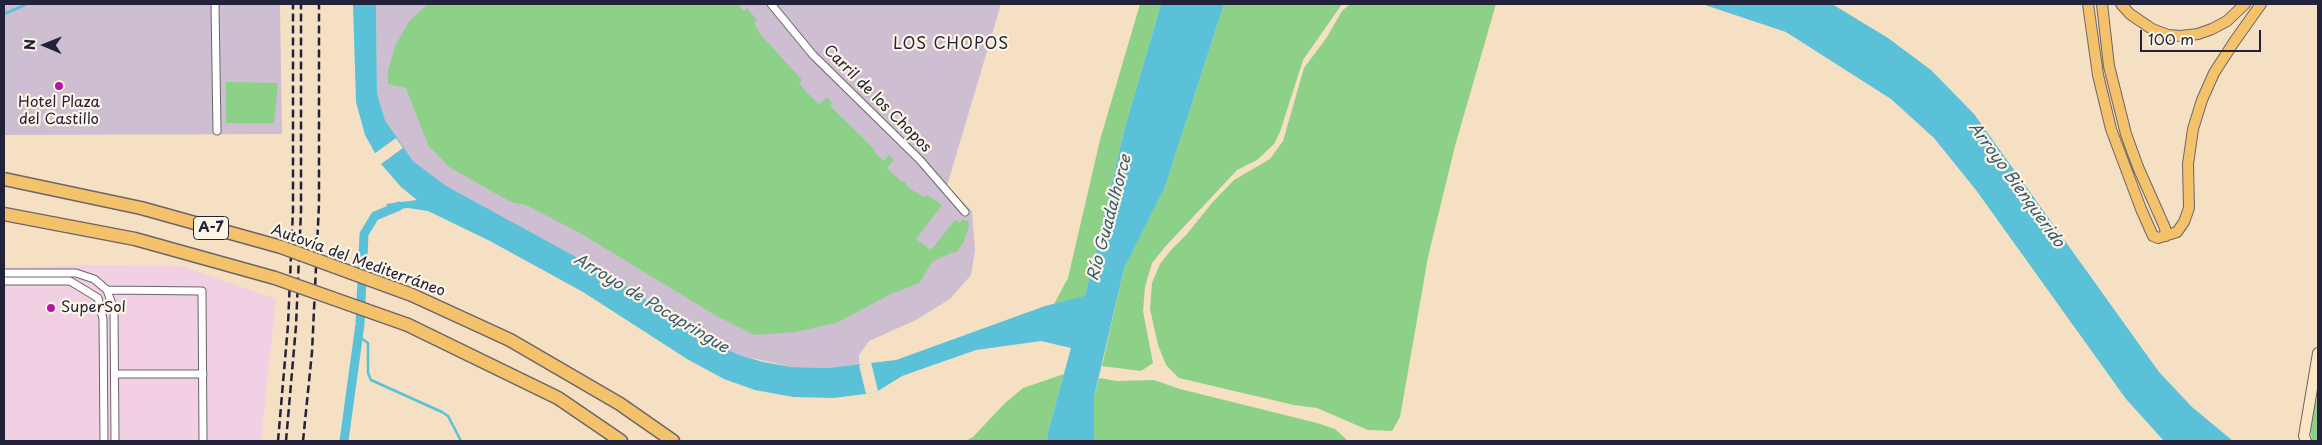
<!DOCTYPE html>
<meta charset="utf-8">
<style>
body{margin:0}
#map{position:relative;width:2322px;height:445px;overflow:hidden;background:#f5e0c3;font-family:"Playpen Sans",sans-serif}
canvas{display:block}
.frame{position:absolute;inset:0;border:5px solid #22223b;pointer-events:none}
.north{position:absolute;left:20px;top:20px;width:50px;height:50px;-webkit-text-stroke:4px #fcf5e5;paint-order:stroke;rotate:271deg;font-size:14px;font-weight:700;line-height:20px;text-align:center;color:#22223b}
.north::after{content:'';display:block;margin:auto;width:18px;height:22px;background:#22223b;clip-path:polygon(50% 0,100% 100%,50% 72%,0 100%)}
.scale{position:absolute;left:2140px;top:30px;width:121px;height:22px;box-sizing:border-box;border:2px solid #22223b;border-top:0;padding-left:6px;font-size:15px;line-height:18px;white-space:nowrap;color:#22223b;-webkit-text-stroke:4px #fcf5e5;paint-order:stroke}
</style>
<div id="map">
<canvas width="2322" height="445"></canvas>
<div class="frame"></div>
<div class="north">N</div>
<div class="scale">100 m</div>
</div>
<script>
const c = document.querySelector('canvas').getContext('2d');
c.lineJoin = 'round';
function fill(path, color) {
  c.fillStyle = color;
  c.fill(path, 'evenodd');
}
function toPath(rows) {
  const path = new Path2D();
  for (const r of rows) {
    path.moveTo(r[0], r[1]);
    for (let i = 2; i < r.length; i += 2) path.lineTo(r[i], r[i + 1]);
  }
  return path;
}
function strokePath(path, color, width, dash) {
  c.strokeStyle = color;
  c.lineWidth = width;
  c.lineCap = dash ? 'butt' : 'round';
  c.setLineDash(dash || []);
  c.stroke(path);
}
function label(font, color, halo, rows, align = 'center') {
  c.font = font + ' "Playpen Sans",sans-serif';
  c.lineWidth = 4.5;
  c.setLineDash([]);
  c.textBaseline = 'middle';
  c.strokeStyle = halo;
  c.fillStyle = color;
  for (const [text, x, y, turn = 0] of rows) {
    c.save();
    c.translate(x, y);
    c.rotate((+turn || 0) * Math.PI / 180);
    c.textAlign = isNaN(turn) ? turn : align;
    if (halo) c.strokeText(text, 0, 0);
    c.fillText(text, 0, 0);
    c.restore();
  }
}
fill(toPath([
 [87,265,182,266,276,299,261,441,4,441,4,268]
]), '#f1d0e3');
fill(toPath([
 [4,4,280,4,282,134,4,135],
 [376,4,1001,4,947,186,972,211,975,251,971,275,950,299,916,320,869,341,859,355,859,365,828,368,792,367,738,355,711,342,611,276,446,187,413,161,385,120,377,93]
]), '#cebed1');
fill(toPath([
 [428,4,737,4,744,11,747,8,757,20,754,23,761,35,802,80,799,83,808,94,819,104,827,97,833,103,830,106,873,148,876,154,884,161,889,155,894,160,887,168,902,182,904,181,910,189,924,197,927,195,942,205,916,239,931,250,955,220,959,223,963,220,968,221,969,226,964,241,957,252,951,253,933,261,919,283,891,294,836,323,795,332,755,335,715,315,580,233,526,205,511,202,449,167,428,145,406,88,388,84,388,71,395,46,410,20],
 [1140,4,1161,4,1125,127,1085,297,1054,304,1068,278,1100,140],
 [1224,4,1342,4,1303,60,1280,132,1274,144,1257,160,1237,170,1164,248,1152,263,1145,287,1143,311,1153,363,1141,371,1102,366,1124,269,1165,187],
 [1350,4,1496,4,1455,146,1428,257,1400,417,1392,431,1368,430,1317,408,1294,405,1179,378,1166,365,1158,345,1150,309,1152,283,1160,264,1171,250,1186,235,1212,203,1234,180,1270,159,1283,141,1304,68,1327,37,1342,11],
 [226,82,278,83,274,123,226,123],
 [1064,374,1048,432,1048,441,965,441,973,437,1005,403,1023,388],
 [1099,378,1117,381,1154,380,1180,389,1317,423,1335,429,1348,441,1094,441,1094,397],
 [2318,394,2318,441,2312,441,2310,425]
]), '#8dd088');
fill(toPath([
 [353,4,376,4,377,93,385,120,413,161,446,186,611,276,711,342,739,355,763,362,792,367,828,368,896,360,1045,306,1085,296,1125,127,1161,4,1224,4,1165,187,1124,269,1094,397,1094,441,1048,441,1048,432,1071,348,1041,341,976,350,902,376,878,391,866,394,833,398,793,397,755,390,724,379,687,359,583,292,490,241,428,211,408,208,390,210,386,204,417,200,401,187,381,164,365,135,356,102],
 [1702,4,1832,4,1888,38,1931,70,1974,114,2159,372,2192,407,2233,441,2164,441,2126,399,1976,190,1934,138,1891,99,1786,32]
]), '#5ac1d8');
fill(toPath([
 [396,138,403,148,381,164,374,154],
 [871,362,878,391,866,394,859,365]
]), '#f5e0c3');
strokePath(toPath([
 [4,14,27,4],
 [358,336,368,343,368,373,371,380,442,412,448,416,461,441]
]), '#5ac1d8', 2.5);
strokePath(toPath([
 [344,441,360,324,364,234,375,216,399,206]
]), '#5ac1d8', 9);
const street = toPath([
 [215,4,217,131],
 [771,4,813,55,920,160,965,212],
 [4,273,76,273,94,279,107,290,114,310,115,441],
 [4,281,70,281,98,298,103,319,104,441],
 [107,290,202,291,203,441],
 [115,374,203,374]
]);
const secondary = toPath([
 [2306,441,2304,436,2318,353]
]);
const primary = toPath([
 [2088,4,2098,75,2111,129,2141,209,2153,236,2158,238,2177,232,2184,222,2189,208,2188,164,2193,129,2202,100,2214,73,2234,42,2261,4],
 [2102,4,2109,66,2126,134,2138,167,2165,228,2166,236],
 [2121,4,2130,14,2152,29,2168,35,2181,36,2198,34,2212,29,2227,21,2245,4]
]);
const highway = toPath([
 [412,295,510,340,620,404,673,441],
 [408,325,558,398,621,441]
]);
strokePath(street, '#6c646b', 9);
strokePath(secondary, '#6c646b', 12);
strokePath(primary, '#6c646b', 12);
strokePath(highway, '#6c646b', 15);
strokePath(street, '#fff', 7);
strokePath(secondary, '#fbe7c3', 10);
strokePath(primary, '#f4c26a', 10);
strokePath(highway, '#f4c26a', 12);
strokePath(toPath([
 [278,441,288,325,293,210,293,4],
 [286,441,296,326,301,211,301,4],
 [303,441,312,352,319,204,319,4]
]), '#22223b', 2.5, [8, 4]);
const highwayBridge = toPath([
 [4,179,141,208,281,247,412,295],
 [4,214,135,239,275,278,408,325]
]);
strokePath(highwayBridge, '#6c646b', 15, []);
strokePath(highwayBridge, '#f4c26a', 12);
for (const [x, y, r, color] of [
 [59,86,5,"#b5179e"],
 [51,308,5,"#b5179e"]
]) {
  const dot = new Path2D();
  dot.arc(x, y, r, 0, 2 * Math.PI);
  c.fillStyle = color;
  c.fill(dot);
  strokePath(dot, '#fcf5e5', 2);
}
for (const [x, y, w] of [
 [211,228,35]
]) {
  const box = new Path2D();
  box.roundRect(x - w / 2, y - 11.5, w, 23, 4);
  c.fillStyle = '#fcf5e5';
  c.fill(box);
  strokePath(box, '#22223b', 1);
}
label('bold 14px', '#22223b', null, [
 ["A-7",211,228]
]);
label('15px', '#22223b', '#fcf5e5', [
 ["Carril de los Chopos",877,99,45],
 ["Autovía del Mediterráneo",358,261,20]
]);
label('15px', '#22223b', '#fcf5e5', [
 ["Hotel Plaza",59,103],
 ["del Castillo",59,120],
 ["SuperSol",61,308,"left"]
]);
c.letterSpacing = '1px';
label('16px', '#22223b', '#fcf5e5', [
 ["LOS CHOPOS",951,45]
]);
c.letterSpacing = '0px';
label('italic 16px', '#365a72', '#fcf5e5', [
 ["Arroyo Bienquerido",2016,185,54],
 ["Río Guadalhorce",1110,218,-75],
 ["Arroyo de Pocapringue",651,304,31]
]);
</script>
